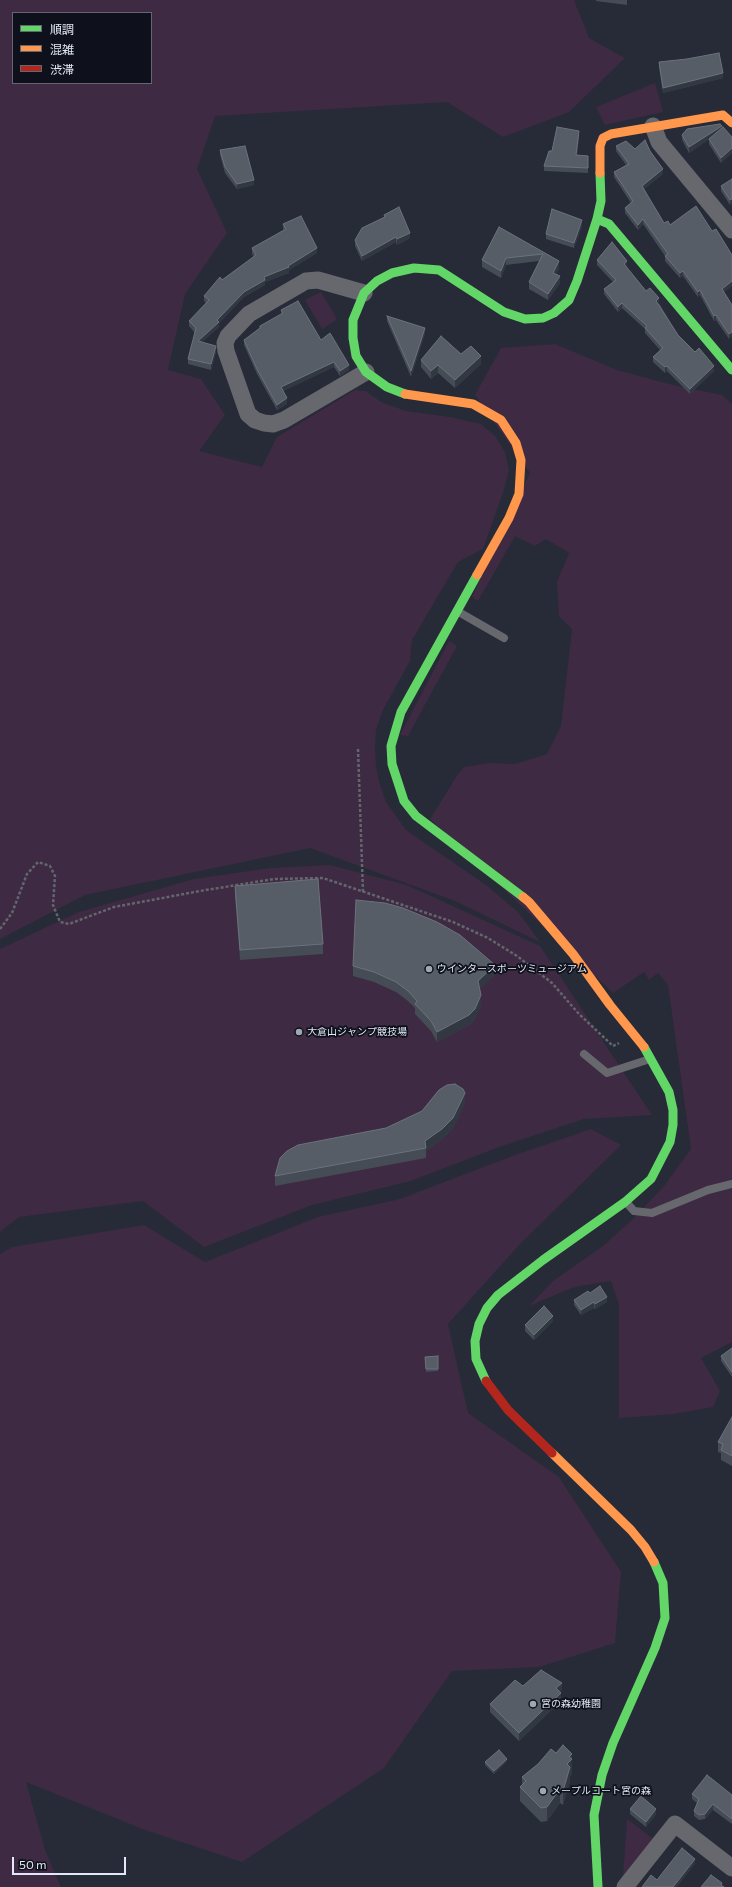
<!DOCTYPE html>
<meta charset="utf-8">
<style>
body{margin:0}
#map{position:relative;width:732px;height:1887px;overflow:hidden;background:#262b37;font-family:Commissioner,"Noto Sans JP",sans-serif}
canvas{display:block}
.legend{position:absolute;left:12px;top:12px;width:140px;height:72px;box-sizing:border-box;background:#0e111b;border:1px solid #636773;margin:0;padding:5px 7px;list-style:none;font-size:12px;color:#e2e8f7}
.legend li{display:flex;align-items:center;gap:8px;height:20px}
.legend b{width:20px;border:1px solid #636773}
.scale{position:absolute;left:12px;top:1857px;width:114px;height:18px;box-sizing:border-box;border:2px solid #e2e8f7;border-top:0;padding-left:5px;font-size:12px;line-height:14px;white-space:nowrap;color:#e2e8f7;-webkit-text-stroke:3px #0e111b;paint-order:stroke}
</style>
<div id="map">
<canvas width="732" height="1887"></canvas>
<ul class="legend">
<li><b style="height:5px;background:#63d668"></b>順調</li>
<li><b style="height:5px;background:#ff974d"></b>混雑</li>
<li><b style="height:5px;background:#b3261e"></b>渋滞</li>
</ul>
<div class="scale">50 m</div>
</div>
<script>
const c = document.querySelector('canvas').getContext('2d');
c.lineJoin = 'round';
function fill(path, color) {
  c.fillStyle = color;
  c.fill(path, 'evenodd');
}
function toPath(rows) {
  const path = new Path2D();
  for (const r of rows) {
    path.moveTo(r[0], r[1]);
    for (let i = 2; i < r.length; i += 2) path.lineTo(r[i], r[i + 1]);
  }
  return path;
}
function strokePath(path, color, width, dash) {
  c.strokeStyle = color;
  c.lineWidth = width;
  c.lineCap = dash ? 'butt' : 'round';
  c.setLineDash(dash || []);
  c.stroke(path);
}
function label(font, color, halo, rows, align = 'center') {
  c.font = font + ' Commissioner,"Noto Sans JP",sans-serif';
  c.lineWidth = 3.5;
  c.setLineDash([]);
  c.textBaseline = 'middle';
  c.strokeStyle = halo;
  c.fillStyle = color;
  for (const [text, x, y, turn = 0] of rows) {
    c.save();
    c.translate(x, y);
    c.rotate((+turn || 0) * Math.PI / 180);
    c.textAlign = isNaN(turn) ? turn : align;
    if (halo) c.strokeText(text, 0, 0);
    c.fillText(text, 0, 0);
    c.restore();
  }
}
fill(toPath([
 [0,0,574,0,589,38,625,58,569,112,503,137,447,102,215,116,197,169,227,233,185,294,168,370,201,379,225,415,199,451,262,467,277,437,355,390,366,391,381,402,406,411,450,417,481,424,495,436,505,452,509,470,503,493,483,549,458,562,412,640,410,661,383,710,376,729,375,748,376,767,380,785,386,802,406,830,486,885,518,912,540,942,455,901,310,848,85,895,0,939],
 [13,13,151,13,151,83,13,83],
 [655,83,663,112,605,125,596,107],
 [321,292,337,319,322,329,305,300],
 [555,344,617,370,673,385,722,395,732,404,732,1342,701,1358,720,1391,713,1407,674,1414,619,1418,619,1305,611,1281,574,1287,529,1306,553,1281,603,1246,633,1219,664,1186,691,1149,668,985,658,973,649,980,644,972,613,993,430,819,458,774,464,767,490,763,515,764,547,754,561,726,572,629,559,616,557,582,569,553,546,539,535,546,515,536,478,601,472,597,530,473,475,395,501,348],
 [449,641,457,646,408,736,400,735],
 [330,865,407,885,540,946,652,1115,584,1119,499,1147,411,1181,312,1205,204,1247,143,1201,19,1217,0,1232,0,949,79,912,194,879,270,868],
 [591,1129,621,1145,521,1243,448,1324,468,1413,559,1477,621,1572,615,1643,539,1667,452,1671,384,1768,242,1862,145,1830,26,1782,45,1850,61,1887,0,1887,0,1254,12,1247,144,1225,205,1262,318,1217,400,1199,515,1155],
 [627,1819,655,1840,623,1877]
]), '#3e2a42');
strokePath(toPath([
 [358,749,363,892],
 [0,929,12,913,27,874,38,862,50,866,55,876,53,905,60,922,69,924,114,907,200,891,274,879,323,878,453,922,488,938,517,956,552,983,579,1014,613,1046,619,1043]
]), '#64666d', 2.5, [3, 2]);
strokePath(toPath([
 [457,611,504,638],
 [584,1054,607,1073,650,1059],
 [626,1202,634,1211,652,1213,708,1190,732,1184]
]), '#67676e', 8);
strokePath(toPath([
 [653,126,659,142,732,230],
 [364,293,318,280,306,281,249,314,228,336,225,343,226,351,248,414,255,420,264,423,273,424,284,420,366,372],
 [625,1887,675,1824,732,1868]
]), '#67676e', 17);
strokePath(toPath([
 [597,219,609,224,732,370],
 [405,394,387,387,366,372,356,356,353,338,353,320,364,293,377,281,392,273,414,268,439,270,504,312,525,319,543,318,554,313,569,300,577,281,597,219,601,201,600,173],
 [477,575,401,712,391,746,392,764,404,801,416,816,523,897],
 [486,1381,476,1359,475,1341,479,1324,487,1308,498,1295,543,1260,625,1202,651,1179,670,1142,673,1125,673,1110,669,1092,644,1047],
 [598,1887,594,1815,602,1775,613,1743,655,1648,665,1618,663,1583,654,1562]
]), '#63d668', 9);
strokePath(toPath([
 [600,173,600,146,603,138,611,134,723,115,732,123],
 [405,394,473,404,501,420,516,443,521,460,519,494,509,518,477,575],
 [523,897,529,902,573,954,610,1005,644,1047],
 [552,1453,631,1530,645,1547,654,1562]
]), '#ff974d', 9);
strokePath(toPath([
 [486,1381,508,1410,552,1453]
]), '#b3261e', 9);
fill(toPath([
 [596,0,627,0,627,5,596,1],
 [659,62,723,78,663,93,659,67],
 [722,128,732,137,732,153,721,163,709,144,709,139,689,153,682,140,682,135],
 [579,136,577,155,588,156,588,173,544,171,544,166],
 [616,146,650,151,663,174,644,189,664,223,670,225,712,231,732,255,732,286,724,292,732,305,729,339,716,320,714,321,700,295,698,297,683,276,680,278,665,261,665,256,643,224,638,230,625,213,625,208,631,203,614,177,614,172,626,165,616,151],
 [220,150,254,185,237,189,225,173,220,155],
 [732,179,730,205,721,191,721,186],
 [384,215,410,238,397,245,396,242,362,261,355,246,355,240,384,217],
 [283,224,317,253,289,270,289,273,265,282,265,285,244,297,219,323,219,327,202,342,216,352,211,370,188,364,188,359,195,333,189,326,189,321,206,303,204,301,204,296,222,280,254,257,252,254,252,248,284,231,283,229],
 [582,226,574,248,546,239,546,234],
 [499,227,559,261,559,268,556,274,560,283,548,300,529,289,529,282,539,261,506,265,501,278,482,267,482,260],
 [597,260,627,266,627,267,646,291,659,303,678,335,714,371,690,394,667,371,665,373,653,362,653,357,660,350,645,333,645,329,622,308,618,312,604,294,604,289,613,282,597,265],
 [281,310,321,340,349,370,340,376,334,367,283,391,287,404,277,410,257,374,244,345,244,340,260,329,260,326,281,314],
 [387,316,425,333,411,377,387,321],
 [461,354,481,364,455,388,438,373,431,379,421,367,421,360],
 [235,886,323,944,323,954,240,960,235,896],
 [353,966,495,975,479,989,481,1005,475,1019,469,1025,437,1042,431,1031,415,1014,415,1008,408,1001,396,992,374,982,353,976],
 [465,1103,453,1128,442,1139,426,1151,426,1158,275,1186,275,1176,386,1128],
 [590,1293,607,1302,595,1309,594,1308,581,1315,574,1305,574,1300],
 [553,1321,534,1340,525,1331,525,1325],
 [732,1348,732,1377,721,1361,721,1356],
 [438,1356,438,1371,426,1372,425,1357],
 [732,1418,732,1466,721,1460,721,1453,718,1452,718,1442],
 [523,1686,562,1690,560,1692,561,1701,519,1741,490,1712,490,1704],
 [556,1753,572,1759,572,1774,570,1776,570,1781,563,1805,560,1803,547,1821,541,1822,520,1801,520,1787,522,1785,522,1777],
 [507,1761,494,1774,485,1765,485,1762],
 [692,1794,732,1795,732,1824,713,1810,705,1819,699,1820,694,1816,694,1811,697,1803,692,1799],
 [630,1809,656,1814,646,1827,630,1814]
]), '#454c55');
fill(toPath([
 [723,73,723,78,663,93,663,88],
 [722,126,722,131,689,153,689,147],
 [579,131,579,136,576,160,576,155],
 [732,148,732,153,721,163,721,158],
 [663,169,663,174,642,191,642,186],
 [254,180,254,185,237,189,237,184],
 [732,199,732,204,730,205,730,200],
 [643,219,643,224,638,230,638,225],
 [582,220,582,226,574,248,574,243],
 [410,233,410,238,397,245,397,239],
 [396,237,396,242,362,261,362,256],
 [317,248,317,253,289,270,289,273,265,282,265,285,244,297,219,323,219,327,198,346,198,341,217,320,244,292,264,277,288,266],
 [506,258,506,265,501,278,501,271],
 [559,261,559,268,553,280,553,273],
 [627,261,627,266,624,269,624,264],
 [683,271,683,276,680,278,680,273],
 [560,276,560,283,548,300,548,294],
 [732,281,732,286,722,294,722,289],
 [700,290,700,295,698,297,698,292],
 [659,298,659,303,656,306,656,301],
 [622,303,622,308,618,312,618,307],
 [716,315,716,320,714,321,714,316],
 [425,328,425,333,411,377,411,371],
 [732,332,732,337,729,339,729,334],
 [216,346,216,352,211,370,211,364],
 [481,356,481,364,455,388,455,380],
 [334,362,334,367,281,392,281,387],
 [349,365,349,370,340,376,340,371],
 [438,365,438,373,431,379,431,371],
 [667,366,667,371,665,373,665,367],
 [714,366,714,371,690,394,690,389],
 [287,398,287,404,277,410,277,405],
 [495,965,495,975,478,991,478,981],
 [481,995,481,1005,475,1019,469,1025,437,1042,437,1032],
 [465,1093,465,1103,453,1128,442,1139,426,1151,425,1141],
 [607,1297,607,1302,595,1309,595,1304],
 [594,1302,594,1308,581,1315,581,1310],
 [553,1316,553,1321,534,1340,534,1335],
 [562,1683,562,1690,556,1696,556,1688],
 [561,1693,561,1701,519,1741,519,1733],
 [572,1754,572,1774,570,1776,570,1781,563,1805,563,1791,567,1764,569,1757],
 [507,1759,507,1761,494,1774,494,1771],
 [560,1789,560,1803,547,1821,547,1807],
 [713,1804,713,1810,705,1819,705,1814],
 [656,1809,656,1814,646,1827,646,1822],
 [695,1859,695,1864,677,1887,673,1887]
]), '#313842');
const building = toPath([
 [719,53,723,73,663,88,659,62,687,59,719,53],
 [720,124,722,126,689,147,682,135,687,129,720,124],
 [557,127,579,131,576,155,588,156,588,168,544,166,549,151,552,151,557,127],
 [723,127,732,137,732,148,721,158,709,139,723,127],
 [645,140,650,151,663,169,642,186,664,223,668,221,670,225,696,206,712,231,716,229,732,255,732,281,722,289,732,305,732,332,729,334,716,315,714,316,700,290,698,292,683,271,680,273,665,256,668,254,643,219,638,225,625,208,633,201,614,172,629,164,616,146,626,141,635,149,645,140],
 [245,146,254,180,237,184,225,167,220,150,245,146],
 [732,179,732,199,730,200,721,186,732,179],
 [399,207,410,233,397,239,396,237,362,256,355,240,362,228,385,217,384,215,399,207],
 [552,209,582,220,574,243,546,234,552,209],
 [301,216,317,248,288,266,289,267,264,277,265,280,244,292,217,320,219,322,198,341,216,346,211,364,188,359,196,328,189,321,209,300,204,296,220,277,222,280,256,255,252,248,286,229,283,224,301,216],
 [499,227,559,261,553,273,560,276,548,294,529,282,543,254,506,258,501,271,482,260,499,227],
 [612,242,627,261,624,264,646,291,650,288,659,298,656,301,678,335,695,352,699,348,714,366,690,389,667,366,665,367,653,357,663,348,645,328,647,326,622,303,618,307,604,289,616,280,597,260,612,242],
 [298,301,321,340,330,333,349,365,340,371,334,362,281,387,287,398,277,405,257,369,244,340,260,328,260,326,283,313,281,310,298,301],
 [387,316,425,328,411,371,387,316],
 [441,336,461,354,471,346,481,356,455,380,438,365,431,371,421,360,441,336],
 [318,879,323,944,240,950,235,886,318,879],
 [356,900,385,903,403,908,437,922,460,935,495,965,478,981,481,995,475,1009,469,1015,437,1032,431,1021,415,1004,417,1001,408,991,396,982,374,972,353,966,356,900],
 [455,1084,463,1089,465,1093,453,1118,442,1129,425,1141,426,1148,275,1176,280,1158,287,1151,298,1145,386,1128,422,1111,439,1090,447,1085,455,1084],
 [600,1286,607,1297,595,1304,594,1302,581,1310,574,1300,588,1291,590,1293,600,1286],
 [544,1306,553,1316,534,1335,525,1325,544,1306],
 [732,1348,732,1372,721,1356,732,1348],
 [438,1356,438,1369,426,1369,425,1357,438,1356],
 [732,1417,732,1456,721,1450,723,1444,718,1442,732,1417],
 [541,1670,562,1683,556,1688,561,1693,519,1733,490,1704,515,1680,523,1686,541,1670],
 [563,1745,572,1754,569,1757,572,1759,567,1764,570,1767,563,1791,560,1789,547,1807,541,1808,520,1787,526,1781,522,1777,538,1764,551,1749,556,1753,563,1745],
 [499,1750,507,1759,494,1771,485,1762,499,1750],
 [707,1775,732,1795,732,1819,713,1804,705,1814,699,1815,694,1811,699,1799,692,1794,707,1775],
 [641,1796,656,1809,646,1822,630,1809,641,1796],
 [682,1848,695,1859,673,1887,642,1887,651,1875,657,1880,682,1848],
 [711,1875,722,1883,721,1885,724,1887,701,1887,711,1875]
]);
fill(building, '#565d67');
strokePath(building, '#6c727d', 1);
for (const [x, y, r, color] of [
 [429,969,4,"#a0a6b4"],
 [299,1032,4,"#a0a6b4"],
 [533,1704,4,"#a0a6b4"],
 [543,1791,4,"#a0a6b4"]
]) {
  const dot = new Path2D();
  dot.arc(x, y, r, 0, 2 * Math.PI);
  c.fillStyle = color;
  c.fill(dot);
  strokePath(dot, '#0e111b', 1.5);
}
label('10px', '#e2e8f7', '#0e111b', [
 ["ウインタースポーツミュージアム",437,969],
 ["大倉山ジャンプ競技場",307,1032],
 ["宮の森幼稚園",541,1704],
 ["メープルコート宮の森",551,1791]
], 'left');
</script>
